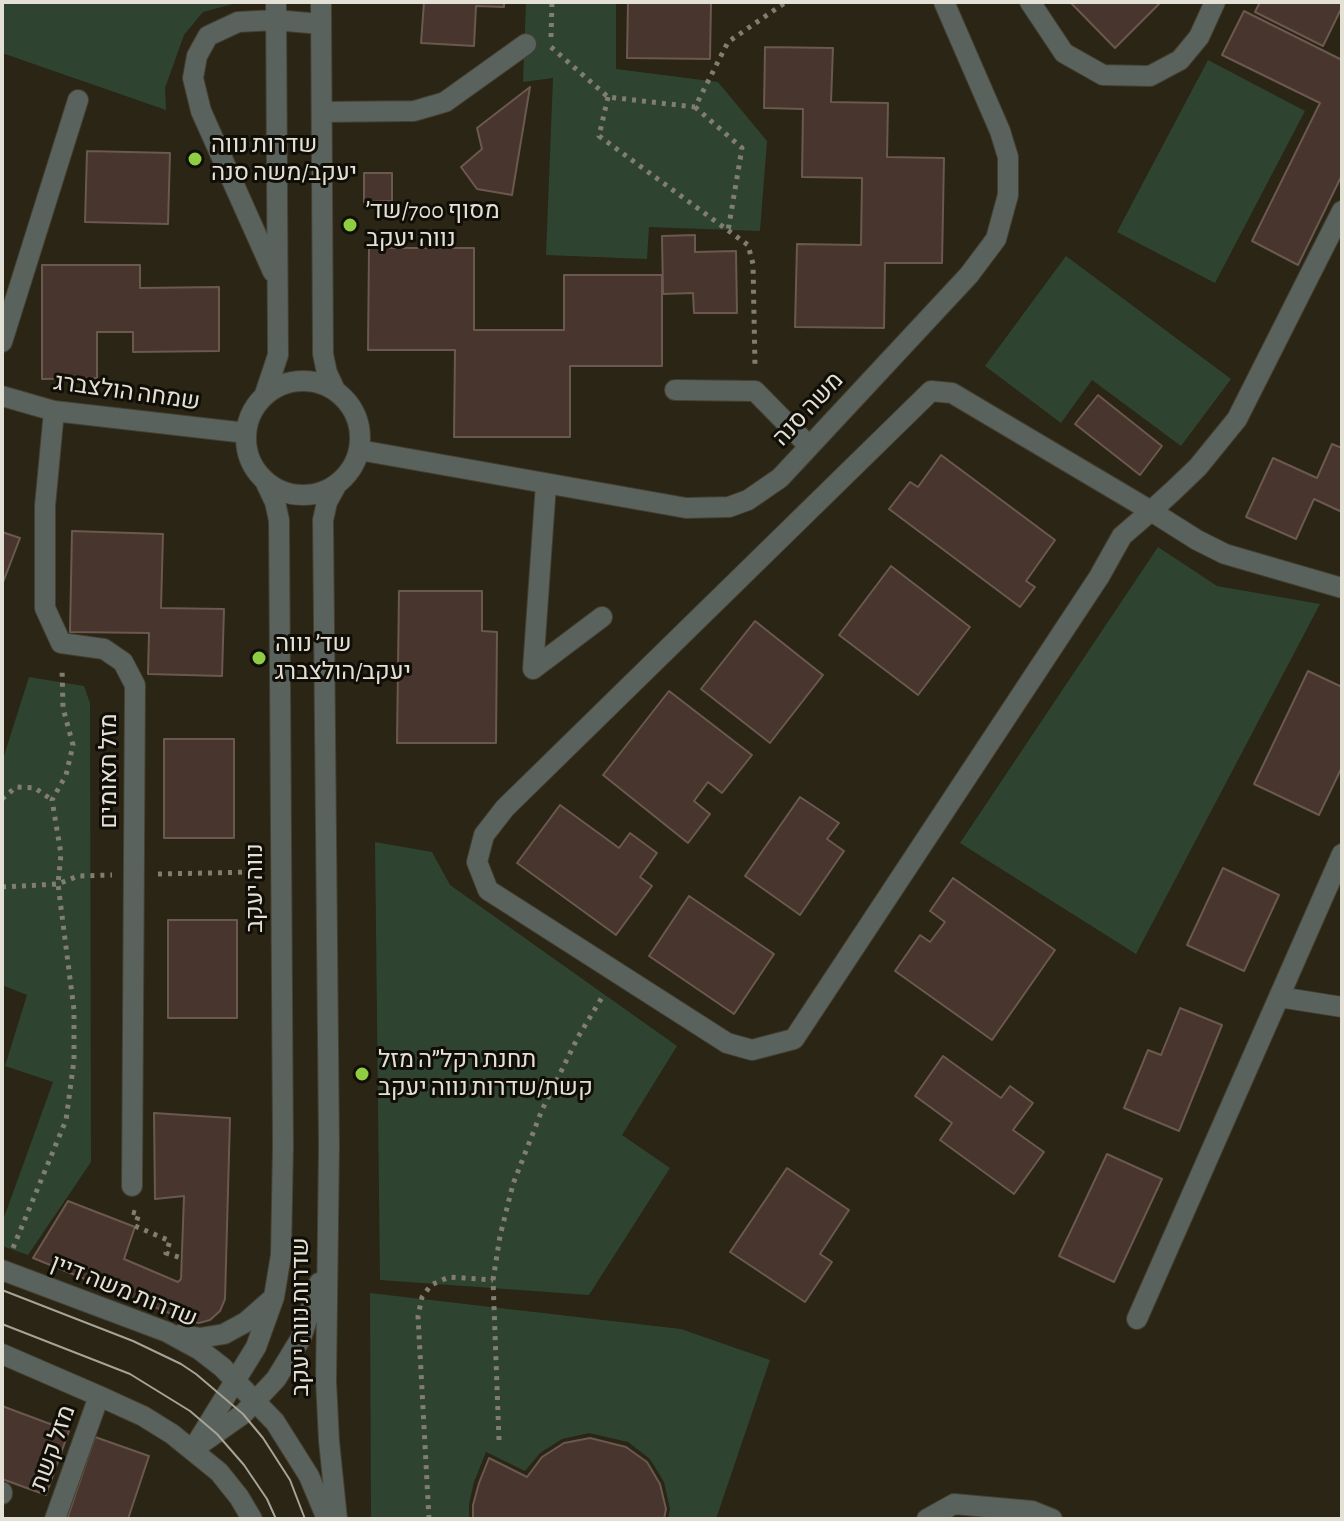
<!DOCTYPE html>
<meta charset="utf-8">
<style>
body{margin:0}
#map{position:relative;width:1344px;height:1521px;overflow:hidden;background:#2a2514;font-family:"Alegreya Sans",sans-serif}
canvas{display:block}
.frame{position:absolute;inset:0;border:4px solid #e3e0d6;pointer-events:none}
</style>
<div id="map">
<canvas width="1344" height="1521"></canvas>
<div class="frame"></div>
</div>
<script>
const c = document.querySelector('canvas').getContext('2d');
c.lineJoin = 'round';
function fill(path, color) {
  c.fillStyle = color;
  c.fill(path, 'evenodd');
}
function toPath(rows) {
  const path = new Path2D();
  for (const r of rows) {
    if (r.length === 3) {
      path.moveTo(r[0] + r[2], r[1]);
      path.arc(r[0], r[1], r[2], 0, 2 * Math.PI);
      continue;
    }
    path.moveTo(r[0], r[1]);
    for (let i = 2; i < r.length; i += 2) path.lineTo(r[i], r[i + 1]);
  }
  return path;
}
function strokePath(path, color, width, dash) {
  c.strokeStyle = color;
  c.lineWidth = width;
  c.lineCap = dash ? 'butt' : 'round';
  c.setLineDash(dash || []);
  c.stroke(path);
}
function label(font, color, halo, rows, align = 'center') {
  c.font = font + ' "Alegreya Sans",Heebo,sans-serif';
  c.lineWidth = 6;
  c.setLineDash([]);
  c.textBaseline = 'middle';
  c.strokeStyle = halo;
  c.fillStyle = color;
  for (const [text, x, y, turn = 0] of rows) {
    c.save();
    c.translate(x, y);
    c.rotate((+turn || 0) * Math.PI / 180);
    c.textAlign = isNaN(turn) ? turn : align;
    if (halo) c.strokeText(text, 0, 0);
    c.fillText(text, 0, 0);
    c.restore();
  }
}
fill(toPath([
 [2,2,240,2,203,12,184,35,165,88,166,110,2,53],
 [526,2,616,2,616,69,718,82,767,141,760,231,649,227,647,259,546,255,553,78,523,82],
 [1208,60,1305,111,1215,283,1117,232],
 [1066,256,1231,379,1181,446,1092,380,1061,423,985,366],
 [1158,547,1217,586,1320,604,1136,954,960,843],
 [29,677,84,686,90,703,91,1162,28,1255,2,1246,2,1223,53,1082,5,1066,27,995,2,985,2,762],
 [375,842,432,852,450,885,677,1046,622,1135,670,1168,589,1295,380,1280],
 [370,1293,681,1329,770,1360,716,1519,668,1519,670,1509,664,1482,650,1459,628,1442,589,1433,562,1439,540,1453,525,1471,486,1452,474,1482,469,1504,469,1519,371,1519]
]), '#2e4430');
const building = toPath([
 [424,2,504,2,504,7,476,6,474,46,421,43,424,2],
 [628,2,711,2,710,59,627,58,628,2],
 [1070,2,1159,2,1160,3,1115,48,1070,2],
 [1260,2,1342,2,1342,7,1323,46,1255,12,1260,2],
 [1244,11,1342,60,1342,175,1298,265,1252,241,1320,103,1222,55,1244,11],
 [765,47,833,48,831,102,888,103,887,157,944,158,942,263,885,263,884,328,795,327,797,244,861,245,862,178,802,177,803,109,764,108,765,47],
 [530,87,512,195,477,189,461,167,482,149,477,128,530,87],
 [87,151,170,153,168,224,85,222,87,151],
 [364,173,392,173,392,201,364,202,364,173],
 [695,235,695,252,736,251,737,313,694,313,693,293,663,294,662,236,695,235],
 [369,248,474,248,474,330,564,330,564,275,662,275,662,366,570,366,570,437,454,437,455,350,368,350,369,248],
 [42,265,140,265,140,288,219,287,219,351,133,352,133,332,97,332,97,378,42,379,42,265],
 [1098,395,1162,446,1140,475,1075,424,1098,395],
 [1332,444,1342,448,1342,512,1314,499,1296,539,1246,517,1273,458,1317,478,1332,444],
 [941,455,1055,540,1026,581,1035,587,1020,607,889,509,910,482,918,487,941,455],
 [72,531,163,534,161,608,224,609,222,676,148,674,149,633,70,632,72,531],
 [2,532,20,538,2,585,2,532],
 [891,566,970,627,918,695,839,635,891,566],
 [399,591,482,591,482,631,497,632,496,743,397,743,399,591],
 [755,621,823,675,770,743,701,689,755,621],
 [1308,671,1342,687,1342,767,1319,815,1254,784,1308,671],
 [669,691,752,755,722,793,708,782,694,801,710,814,688,843,603,775,669,691],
 [164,739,234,739,234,838,164,838,164,739],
 [800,797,839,823,827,839,844,851,800,915,745,876,800,797],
 [560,805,619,848,630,833,657,853,640,877,652,886,616,935,517,863,560,805],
 [1223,868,1279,895,1244,971,1187,945,1223,868],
 [953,878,1055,950,992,1040,895,971,920,935,930,942,945,922,930,911,953,878],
 [689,896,774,954,734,1014,649,956,689,896],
 [168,920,237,920,237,1018,168,1018,168,920],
 [1180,1008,1222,1025,1179,1131,1124,1108,1148,1050,1161,1055,1180,1008],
 [943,1056,1001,1098,1010,1086,1033,1103,1013,1130,1044,1152,1014,1194,940,1140,952,1123,915,1096,943,1056],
 [154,1113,230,1118,225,1299,220,1311,210,1320,199,1323,189,1321,33,1258,68,1201,135,1227,124,1259,178,1282,181,1279,184,1196,155,1199,154,1113],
 [1107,1154,1162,1179,1114,1282,1059,1256,1107,1154],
 [787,1168,849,1210,820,1254,832,1262,805,1302,730,1252,787,1168],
 [2,1406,69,1431,46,1495,2,1479,2,1406],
 [95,1437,149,1456,128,1519,67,1519,95,1437],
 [590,1438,626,1447,647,1462,660,1484,666,1509,664,1519,473,1519,473,1505,479,1483,489,1458,527,1477,542,1457,564,1443,590,1438]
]);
fill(building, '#48362e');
strokePath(building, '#6b584f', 2);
const minor = toPath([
 [321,2,323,354,327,373,335,390],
 [1030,2,1064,53,1103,75,1150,76,1180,60,1199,37,1215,2],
 [322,112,414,111,445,102,526,44],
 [1342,211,1237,419,1198,467,1173,491,1151,511,1122,536,1099,577,794,1039,752,1050,727,1043,488,890,477,862,484,835,505,808,931,391,952,393,1151,511,1197,540,1225,554,1342,588],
 [273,272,201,111,193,78,197,56,208,36,238,22,275,20,321,24],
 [2,342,78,100],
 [303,438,57],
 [675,390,755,391,809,446],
 [265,394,278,355,276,2],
 [2,396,54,411,246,433],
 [54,411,45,506,45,608,61,643,104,649,123,662,135,685,132,1186],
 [359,450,686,508,729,507,748,500,780,478,969,275,996,239,1008,195,1008,157,1000,131,944,2],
 [337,484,327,502,323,520,329,1146,326,1381,329,1441,337,1519],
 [546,484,533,669,602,617],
 [1279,997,1342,1007],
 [2,1270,167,1332,200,1350,222,1367,275,1422,309,1476,327,1519],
 [1137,1319,1342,854],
 [179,1335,200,1338,224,1334,246,1322,271,1300],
 [2,1354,99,1396,143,1416,172,1434,219,1472,239,1497,252,1519],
 [196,1447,243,1414,276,1379,301,1338,319,1283],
 [193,1449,256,1347,274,1297,281,1255,283,1146,279,520,275,502,265,481],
 [2,1492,2,1494],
 [55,1519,99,1396],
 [927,1519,954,1504,1032,1511,1052,1519]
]);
strokePath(minor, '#443f2f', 22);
strokePath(toPath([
 [551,37,552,2],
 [551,47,608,97,695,107,728,42,786,2],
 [608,97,599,136,748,245,753,264,755,366],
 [695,107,742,148,728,231],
 [2,799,16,787,35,788,52,800],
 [158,874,256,872],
 [2,887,58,884,78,876,112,875],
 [132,1212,139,1214,135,1226,170,1241,166,1253,181,1258],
 [13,1248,66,1120,74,1060,74,1010,58,884,61,854,52,800,66,775,73,745,63,708,62,668],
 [499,1440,493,1280,500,1236,513,1184,542,1110,578,1037,604,994],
 [429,1519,418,1316,422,1297,431,1285,449,1277,493,1280]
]), '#817d6f', 5, [4, 6]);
strokePath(minor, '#59625d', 20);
strokePath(toPath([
 [2,1290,133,1341,181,1364,196,1374,243,1414,263,1438,290,1480,305,1519],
 [2,1324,130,1374,190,1411,217,1434,244,1465,267,1499,276,1519]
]), '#a6a397', 2);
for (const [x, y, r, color] of [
 [195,159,8,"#8fcd42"],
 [350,225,8,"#8fcd42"],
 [259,658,8,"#8fcd42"],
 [362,1074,8,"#8fcd42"]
]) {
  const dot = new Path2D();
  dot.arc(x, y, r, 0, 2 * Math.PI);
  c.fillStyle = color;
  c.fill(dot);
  strokePath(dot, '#100e07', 3);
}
label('24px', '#e3e0d6', '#100e07', [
 ["שדרות נווה",211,145],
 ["יעקב/משה סנה",211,173],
 ["מסוף 700/שד׳",366,211],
 ["נווה יעקב",366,239],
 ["שד׳ נווה",275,644],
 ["יעקב/הולצברג",275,672],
 ["תחנת רקל״ה מזל",378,1060],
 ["קשת/שדרות נווה יעקב",378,1088]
], 'left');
label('24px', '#e3e0d6', '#100e07', [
 ["שמחה הולצברג",127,392,8],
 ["משה סנה",808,409,-47],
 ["מזל תאומים",109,771,-90],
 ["נווה יעקב",255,888,-90],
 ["שדרות משה דיין",124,1291,22],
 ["שדרות נווה יעקב",301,1317,-90],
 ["מזל קשת",53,1448,-70]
]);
</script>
